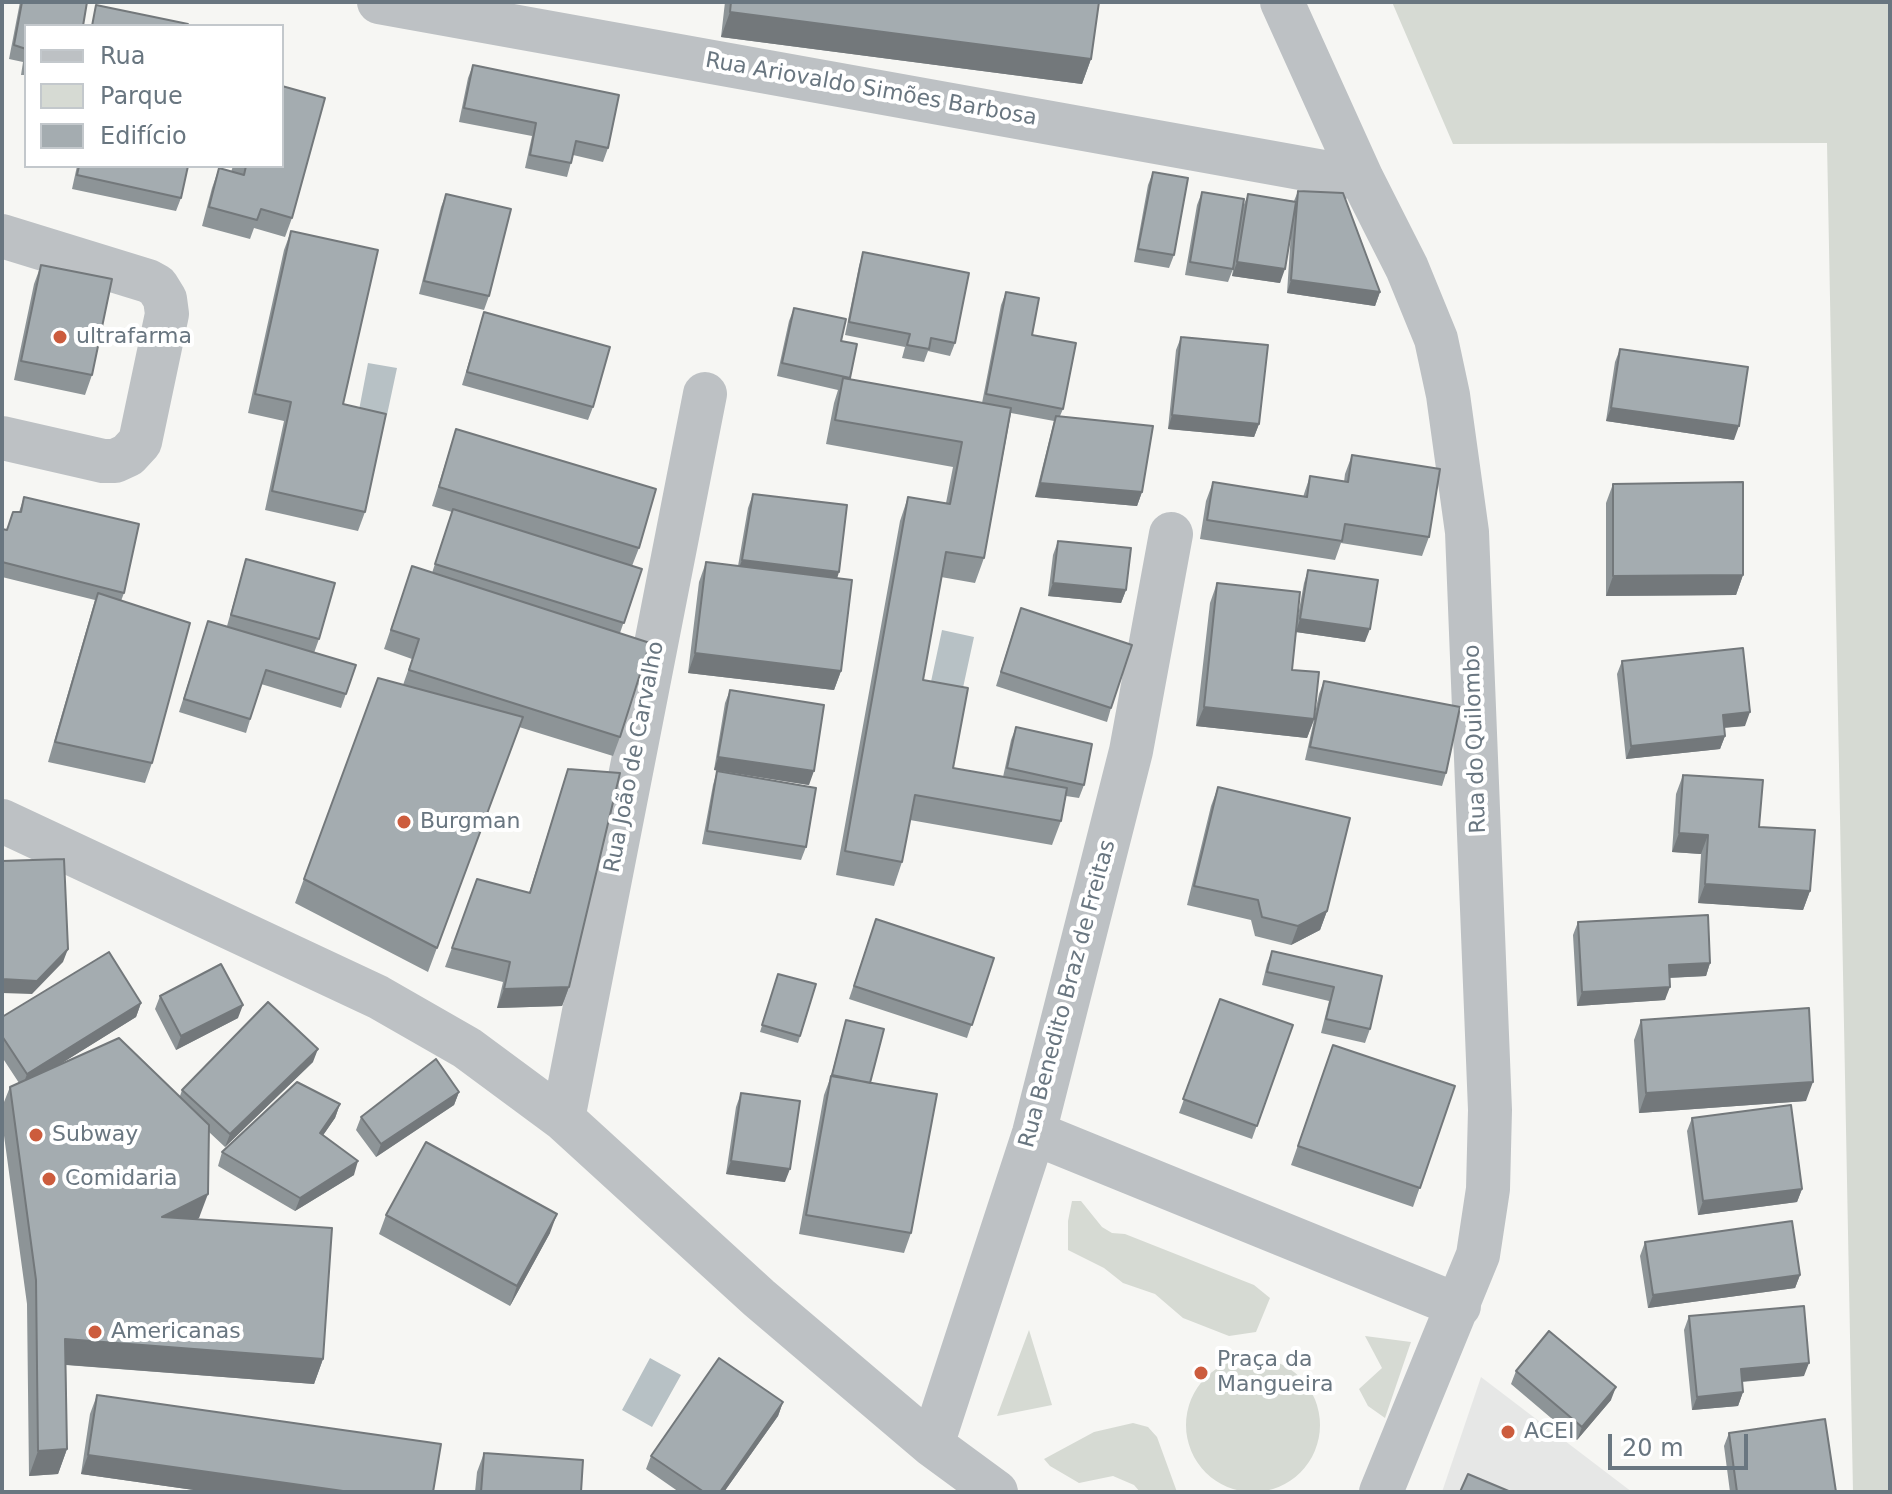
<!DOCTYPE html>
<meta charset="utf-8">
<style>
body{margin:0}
#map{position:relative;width:1892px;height:1494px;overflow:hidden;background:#f6f6f3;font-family:"DejaVu Sans",sans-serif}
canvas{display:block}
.frame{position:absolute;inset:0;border:4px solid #697680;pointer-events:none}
.legend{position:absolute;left:24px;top:24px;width:260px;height:144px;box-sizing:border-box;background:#fff;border:2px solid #c3c8cc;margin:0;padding:10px 14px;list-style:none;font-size:24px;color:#697680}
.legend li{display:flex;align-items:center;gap:16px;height:40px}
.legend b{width:40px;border:2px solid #c3c8cc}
.scale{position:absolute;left:1608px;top:1434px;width:140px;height:36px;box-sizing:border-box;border:4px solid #697680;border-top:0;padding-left:10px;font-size:24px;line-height:28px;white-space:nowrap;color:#697680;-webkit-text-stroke:6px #fff;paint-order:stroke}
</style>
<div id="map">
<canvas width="1892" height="1494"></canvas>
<div class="frame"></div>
<ul class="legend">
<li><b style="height:10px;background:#bdc1c4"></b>Rua</li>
<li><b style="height:22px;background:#d6dad3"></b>Parque</li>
<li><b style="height:22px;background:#a4acb0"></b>Edifício</li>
</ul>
<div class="scale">20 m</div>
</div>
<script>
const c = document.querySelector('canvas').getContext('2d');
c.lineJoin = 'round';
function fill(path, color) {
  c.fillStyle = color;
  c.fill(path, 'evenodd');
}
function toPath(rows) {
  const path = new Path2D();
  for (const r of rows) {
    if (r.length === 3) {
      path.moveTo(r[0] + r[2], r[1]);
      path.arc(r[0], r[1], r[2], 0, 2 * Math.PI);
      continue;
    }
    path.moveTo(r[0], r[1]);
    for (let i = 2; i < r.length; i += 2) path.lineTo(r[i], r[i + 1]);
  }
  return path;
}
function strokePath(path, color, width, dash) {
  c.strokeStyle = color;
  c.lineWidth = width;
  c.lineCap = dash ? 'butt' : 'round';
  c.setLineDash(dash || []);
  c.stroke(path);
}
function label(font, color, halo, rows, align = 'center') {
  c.font = font + ' "DejaVu Sans",sans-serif';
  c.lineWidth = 8;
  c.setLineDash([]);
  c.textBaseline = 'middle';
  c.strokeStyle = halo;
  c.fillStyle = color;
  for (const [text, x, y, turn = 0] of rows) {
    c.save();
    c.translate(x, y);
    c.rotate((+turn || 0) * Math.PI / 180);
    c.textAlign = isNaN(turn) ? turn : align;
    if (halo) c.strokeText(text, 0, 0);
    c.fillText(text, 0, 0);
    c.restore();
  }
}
fill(toPath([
 [1481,1377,1632,1492,1442,1492]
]), '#e6e7e6');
fill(toPath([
 [1392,2,1890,2,1890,1492,1853,1492,1827,143,1453,144],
 [1072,1201,1081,1201,1102,1227,1112,1233,1125,1234,1254,1285,1270,1298,1256,1332,1229,1336,1183,1318,1155,1294,1123,1283,1104,1268,1068,1250,1068,1221],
 [1029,1330,1052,1405,997,1416],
 [1365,1336,1411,1342,1385,1418,1368,1406,1359,1389,1382,1368],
 [1253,1425,67],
 [1133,1423,1148,1427,1157,1437,1177,1492,1140,1492,1134,1485,1113,1476,1079,1483,1050,1466,1044,1459,1094,1432]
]), '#d6dad3');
fill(toPath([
 [368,363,397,368,387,415,359,410],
 [942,630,974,637,961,697,929,691],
 [650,1358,681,1375,652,1427,622,1410]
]), '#b7c1c5');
strokePath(toPath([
 [379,2,1362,179],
 [1282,2,1362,179,1407,268,1436,339,1448,395,1467,532,1490,1110,1488,1189,1478,1255,1381,1492],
 [2,236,148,281,157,286,165,299,167,314,140,442,128,455,115,461,103,461,2,438],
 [2,821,378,997,467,1048,563,1119,759,1298,932,1445,996,1492],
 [563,1119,705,394],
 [1034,1133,1459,1306],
 [932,1445,1034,1133,1131,751,1171,534]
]), '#bdc1c4', 44);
fill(toPath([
 [20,2,87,2,26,26,26,75,21,75,23,62,9,59],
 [725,2,1099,2,1091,59,1082,84,721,37],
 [473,65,608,148,603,162,573,155,567,177,525,168,532,136,459,122,468,78],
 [77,166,188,166,181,198,176,211,72,189],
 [233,166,282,166,292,218,285,237,254,228,250,239,202,226,212,188,219,168,231,172],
 [1153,172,1174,255,1169,268,1134,262,1148,185],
 [1298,191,1380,292,1375,306,1287,293,1291,232,1280,283,1232,276,1243,207,1248,194,1294,201],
 [1202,192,1233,269,1228,282,1185,275,1197,205],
 [446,194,489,296,484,310,419,294,441,207],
 [291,231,343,404,365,512,358,531,265,510,284,421,248,413,284,250],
 [863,252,955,343,950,356,928,351,924,362,902,358,905,347,845,335,859,266],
 [41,265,92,375,85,395,14,380,34,284],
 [1006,292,1032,335,1063,409,1060,416,1142,492,1137,506,1035,497,1054,421,1011,413,984,558,975,583,941,577,923,680,953,768,1003,777,1011,740,1016,727,1084,785,1079,798,1066,796,1061,821,1052,845,910,820,902,862,894,886,836,875,900,521,908,497,946,503,953,467,826,444,834,403,838,390,777,376,789,321,794,308,841,341,857,344,849,379,982,403,1001,305],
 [484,312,593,407,588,420,462,385],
 [1181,337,1259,424,1254,437,1168,429,1176,350],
 [1620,349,1734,440,1606,421,1615,362],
 [456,429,639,548,632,566,642,569,620,633,620,737,613,756,519,727,428,972,295,903,378,678,403,685,412,659,384,649,412,566,432,573,452,512,432,506],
 [1352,455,1429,537,1422,556,1341,543,1335,560,1200,539,1206,501,1213,482,1303,497,1310,476,1344,482,1345,474],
 [1613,484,1743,575,1736,595,1606,596,1606,503],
 [753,494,837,578,841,671,834,690,688,673,699,582,706,562,738,566,748,508],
 [24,497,124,593,121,601,152,763,145,783,48,762,95,600,2,577,2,529,7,530,19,512],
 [1058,541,1126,590,1121,603,1048,596,1053,555],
 [246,559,319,639,314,653,356,665,341,708,261,684,246,733,179,712,208,621,227,626],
 [1308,570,1365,642,1296,632,1292,670,1314,718,1319,694,1324,681,1446,773,1442,786,1305,760,1314,720,1307,738,1196,726,1210,603,1217,583,1297,621,1304,583],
 [1016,622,1111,708,1107,722,996,686],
 [1622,661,1745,726,1724,728,1725,736,1720,749,1626,759,1617,674],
 [730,690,809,785,714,770,725,703],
 [568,769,569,987,562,1006,497,1008,503,982,445,967,477,879,529,893],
 [717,771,806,847,801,860,702,844,713,785],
 [1683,775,1810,891,1803,910,1698,903,1701,854,1672,852,1676,794],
 [1218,787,1327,911,1320,930,1291,945,1255,936,1251,920,1187,905,1211,806],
 [876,919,994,958,967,1038,849,999],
 [1578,922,1710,963,1706,976,1669,978,1665,1000,1577,1006,1573,935],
 [1272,951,1382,976,1370,1029,1365,1043,1321,1033,1329,1001,1262,985,1267,964],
 [778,974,816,984,798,1043,760,1032],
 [160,996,238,1018,176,1050,155,1009],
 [1220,999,1293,1025,1252,1139,1179,1113],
 [141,1003,136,1017,60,1064,180,1096,182,1090,313,1062,225,1147,209,1132,199,1218,197,1219,323,1359,314,1384,66,1365,67,1449,58,1474,29,1476,27,1304,2,1121,2,1107,10,1087,19,1083,2,1057,2,1017],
 [846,1020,870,1083,911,1233,904,1253,799,1234,824,1095,831,1076],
 [1641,1020,1806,1101,1639,1113,1634,1040],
 [1333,1045,1455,1086,1413,1207,1291,1165],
 [459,1092,454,1105,376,1157,356,1130,361,1117],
 [741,1093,785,1182,726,1174,736,1107],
 [340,1104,335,1118,323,1135,354,1175,295,1211,218,1166,222,1152],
 [1692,1118,1802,1189,1797,1202,1698,1215,1687,1131],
 [386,1215,550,1233,510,1306,379,1234],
 [1645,1242,1800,1275,1795,1288,1648,1308,1640,1256],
 [1689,1316,1804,1376,1742,1382,1743,1392,1738,1406,1692,1410,1684,1330],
 [1516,1371,1611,1400,1577,1440,1511,1384],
 [97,1395,433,1492,208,1492,81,1474,90,1414],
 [783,1402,778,1416,724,1492,679,1492,646,1469,651,1456],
 [1729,1433,1836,1492,1730,1492,1724,1446],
 [484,1453,581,1492,475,1492,477,1472]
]), '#8d9497');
fill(toPath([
 [730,12,1091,59,1082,84,721,37],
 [1237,262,1285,269,1280,283,1232,276],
 [1291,280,1380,292,1375,306,1287,293],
 [1611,408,1739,426,1734,440,1606,421],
 [1172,415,1259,424,1254,437,1168,429],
 [1040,483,1142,492,1137,506,1035,497],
 [742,560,839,572,835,586,737,573],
 [1743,575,1736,595,1606,596,1613,576],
 [1053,583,1126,590,1121,603,1048,596],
 [1300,619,1370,629,1365,642,1296,632],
 [695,653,841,671,834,690,688,673],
 [1204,707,1314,719,1307,738,1196,726],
 [1750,712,1745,726,1718,728,1723,715],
 [1725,736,1720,749,1626,759,1631,746],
 [718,757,814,771,809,785,714,770],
 [1679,833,1708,835,1701,854,1672,852],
 [1705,884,1810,891,1803,910,1698,903],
 [1327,911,1320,930,1291,945,1298,926],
 [68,949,63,962,32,994,2,993,2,979],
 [1710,963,1706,976,1664,978,1669,965],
 [569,987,562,1006,497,1008,504,989],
 [1670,987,1665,1000,1577,1006,1582,992],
 [141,1003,136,1017,22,1088,27,1074],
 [243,1005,238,1018,176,1050,181,1036],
 [318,1049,313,1062,225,1147,230,1134],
 [1813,1082,1806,1101,1639,1113,1646,1093],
 [459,1092,454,1105,376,1157,381,1144],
 [340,1104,335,1118,315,1147,320,1133],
 [358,1161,354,1175,295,1211,300,1198],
 [731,1161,790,1169,785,1182,726,1174],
 [1802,1189,1797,1202,1698,1215,1703,1201],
 [208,1194,199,1218,153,1241,162,1217],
 [557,1214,550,1233,510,1306,517,1286],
 [1800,1275,1795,1288,1648,1308,1653,1295],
 [65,1339,323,1359,314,1384,56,1364],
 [1809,1363,1804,1376,1736,1382,1741,1369],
 [1616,1387,1611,1400,1577,1440,1582,1427],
 [1743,1392,1738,1406,1692,1410,1697,1397],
 [783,1402,778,1416,724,1492,720,1492],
 [67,1449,58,1474,29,1476,38,1451],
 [88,1455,350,1492,208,1492,81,1474]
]), '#73787b');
const building = toPath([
 [22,2,87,2,83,26,26,26,26,49,14,45,22,2],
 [731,2,1099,2,1091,59,730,12,731,2],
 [96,5,188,24,187,26,92,26,96,5],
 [473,65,619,95,608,148,576,141,571,163,530,155,536,123,464,108,473,65],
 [282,86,325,98,292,218,261,209,257,220,209,207,219,168,244,175,246,166,282,166,282,86],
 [79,166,188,166,181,198,77,175,79,166],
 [1153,172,1188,178,1174,255,1138,249,1153,172],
 [1298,191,1343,193,1380,292,1291,280,1298,191],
 [1202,192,1244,199,1233,269,1190,262,1202,192],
 [446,194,511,209,489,296,424,281,446,194],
 [1248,194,1296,202,1285,269,1237,262,1248,194],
 [291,231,378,250,343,404,386,414,365,512,272,491,291,402,255,394,291,231],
 [863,252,969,273,955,343,931,338,929,349,907,345,910,334,849,322,863,252],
 [41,265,112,279,92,375,21,361,41,265],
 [1006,292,1039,298,1032,335,1076,343,1063,409,986,394,1006,292],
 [794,308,846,319,841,341,857,344,850,378,782,363,794,308],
 [484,312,610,347,593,407,467,372,484,312],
 [1181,337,1268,345,1259,424,1172,415,1181,337],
 [1620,349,1748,367,1739,426,1611,408,1620,349],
 [843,378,1011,408,984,558,946,552,923,680,968,688,953,768,1067,788,1061,821,915,795,902,862,845,851,908,497,950,504,962,442,835,420,843,378],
 [1056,416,1153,426,1142,492,1040,483,1056,416],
 [456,429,656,489,639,548,439,487,456,429],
 [1352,455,1440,469,1429,537,1345,524,1342,541,1207,520,1213,482,1307,497,1310,476,1348,482,1352,455],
 [1743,482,1743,575,1613,576,1613,484,1743,482],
 [753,494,847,505,839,572,742,560,753,494],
 [24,497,139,524,124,593,2,562,2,529,7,530,13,512,21,512,24,497],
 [453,509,642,569,624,623,435,564,453,509],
 [1058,541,1131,548,1126,590,1053,583,1058,541],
 [246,559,335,583,319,639,231,615,246,559],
 [706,562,852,580,841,671,695,653,706,562],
 [412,566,650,643,620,737,409,670,419,639,391,630,412,566],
 [1308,570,1378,580,1370,629,1300,619,1308,570],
 [1217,583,1300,592,1292,670,1319,672,1314,719,1204,707,1217,583],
 [98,593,190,623,152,763,55,742,98,593],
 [1021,608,1132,645,1111,708,1001,672,1021,608],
 [208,621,356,665,346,694,266,670,250,719,184,699,208,621],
 [1743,648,1750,712,1723,715,1725,736,1631,746,1622,661,1743,648],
 [378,678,523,717,437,948,304,879,378,678],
 [1324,681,1460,707,1446,773,1310,747,1324,681],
 [730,690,824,705,814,771,718,757,730,690],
 [1016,727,1092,744,1084,785,1007,768,1016,727],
 [568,769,620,773,569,987,504,989,510,962,452,948,477,879,530,893,568,769],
 [717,771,816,788,806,847,707,831,717,771],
 [1683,775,1763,780,1759,827,1815,830,1810,891,1705,884,1708,835,1679,833,1683,775],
 [1218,787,1350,818,1327,911,1298,926,1262,917,1258,900,1194,886,1218,787],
 [64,859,68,949,37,981,2,979,2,861,64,859],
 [1708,915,1710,963,1669,965,1670,987,1582,992,1578,922,1708,915],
 [876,919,994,958,972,1025,854,986,876,919],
 [1272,951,1382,976,1370,1029,1326,1019,1334,987,1267,972,1272,951],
 [109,952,141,1003,27,1074,2,1036,2,1017,109,952],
 [221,964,243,1005,181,1036,160,996,221,964],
 [778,974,816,984,800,1036,762,1025,778,974],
 [1220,999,1293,1025,1257,1126,1183,1099,1220,999],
 [268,1002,318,1049,230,1134,182,1090,268,1002],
 [1809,1008,1813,1082,1646,1093,1641,1020,1809,1008],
 [846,1020,884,1029,870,1083,832,1075,846,1020],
 [119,1038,209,1125,208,1194,162,1217,332,1228,323,1359,65,1339,67,1449,38,1451,36,1280,10,1087,119,1038],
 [1333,1045,1455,1086,1420,1188,1298,1146,1333,1045],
 [436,1059,459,1092,381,1144,361,1117,436,1059],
 [831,1076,937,1094,911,1233,806,1215,831,1076],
 [297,1082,340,1104,320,1133,358,1161,300,1198,222,1152,297,1082],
 [741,1093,800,1101,790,1169,731,1161,741,1093],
 [1791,1105,1802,1189,1703,1201,1692,1118,1791,1105],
 [426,1142,557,1214,517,1286,386,1215,426,1142],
 [1792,1221,1800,1275,1653,1295,1645,1242,1792,1221],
 [1804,1306,1809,1363,1741,1369,1743,1392,1697,1397,1689,1316,1804,1306],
 [1549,1331,1616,1387,1582,1427,1516,1371,1549,1331],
 [719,1358,783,1402,720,1492,704,1492,651,1456,719,1358],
 [97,1395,441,1444,433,1492,350,1492,88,1455,97,1395],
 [1825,1419,1836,1492,1737,1492,1729,1433,1825,1419],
 [484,1453,583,1460,581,1492,481,1492,484,1453],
 [1468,1474,1511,1492,1460,1492,1468,1474]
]);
fill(building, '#a4acb0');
strokePath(building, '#73787b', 2);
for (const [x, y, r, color] of [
 [60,337,8,"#cc5c3d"],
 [404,822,8,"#cc5c3d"],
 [36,1135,8,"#cc5c3d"],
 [49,1179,8,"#cc5c3d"],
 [95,1332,8,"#cc5c3d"],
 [1201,1373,8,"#cc5c3d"],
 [1508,1432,8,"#cc5c3d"]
]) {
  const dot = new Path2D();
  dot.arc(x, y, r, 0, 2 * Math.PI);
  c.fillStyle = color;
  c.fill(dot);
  strokePath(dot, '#fff', 3);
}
label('22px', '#697680', '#fff', [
 ["Rua Ariovaldo Simões Barbosa",871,90,10],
 ["Rua do Quilombo",1476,739,-92],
 ["Rua João de Carvalho",635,757,-79],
 ["Rua Benedito Braz de Freitas",1068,994,-75]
]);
label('22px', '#697680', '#fff', [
 ["ultrafarma",76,337],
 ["Burgman",420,822],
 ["Subway",52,1135],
 ["Comidaria",65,1179],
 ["Americanas",111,1332],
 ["Praça da",1217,1360],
 ["Mangueira",1217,1385],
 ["ACEI",1524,1432]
], 'left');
</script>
